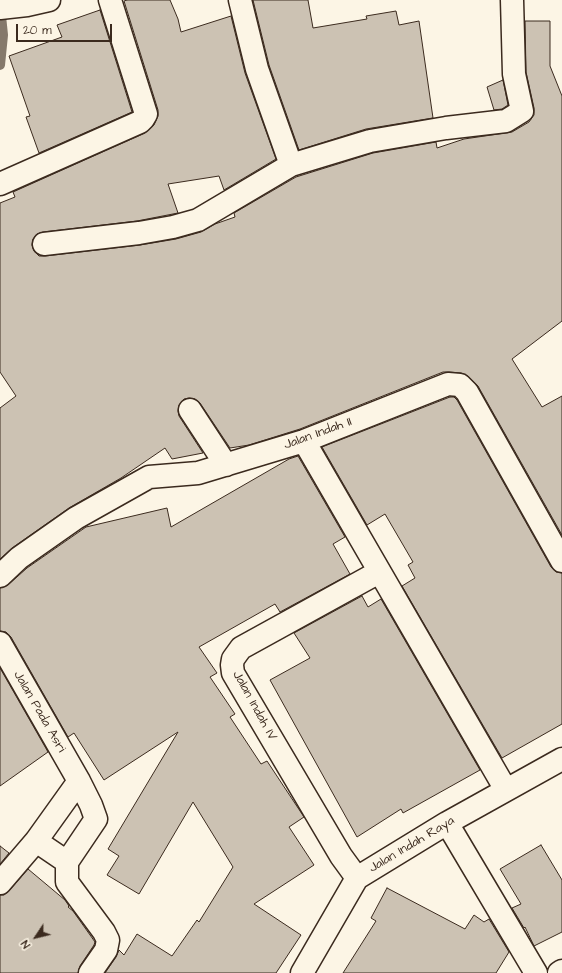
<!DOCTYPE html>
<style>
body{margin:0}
#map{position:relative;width:562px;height:973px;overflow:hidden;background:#fcf5e5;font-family:"Architects Daughter",sans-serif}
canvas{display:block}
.north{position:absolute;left:16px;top:917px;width:40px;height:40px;-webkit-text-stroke:3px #fcf5e5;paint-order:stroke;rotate:235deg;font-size:11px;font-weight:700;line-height:16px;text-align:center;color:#3b2a1e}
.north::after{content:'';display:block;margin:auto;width:14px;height:18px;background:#3b2a1e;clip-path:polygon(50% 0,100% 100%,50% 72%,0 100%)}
.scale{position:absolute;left:16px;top:24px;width:96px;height:18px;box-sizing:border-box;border:2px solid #3b2a1e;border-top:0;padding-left:5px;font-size:12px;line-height:14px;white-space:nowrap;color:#3b2a1e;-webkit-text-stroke:3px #fcf5e5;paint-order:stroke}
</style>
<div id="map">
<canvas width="562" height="973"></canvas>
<div class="north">N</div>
<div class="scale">20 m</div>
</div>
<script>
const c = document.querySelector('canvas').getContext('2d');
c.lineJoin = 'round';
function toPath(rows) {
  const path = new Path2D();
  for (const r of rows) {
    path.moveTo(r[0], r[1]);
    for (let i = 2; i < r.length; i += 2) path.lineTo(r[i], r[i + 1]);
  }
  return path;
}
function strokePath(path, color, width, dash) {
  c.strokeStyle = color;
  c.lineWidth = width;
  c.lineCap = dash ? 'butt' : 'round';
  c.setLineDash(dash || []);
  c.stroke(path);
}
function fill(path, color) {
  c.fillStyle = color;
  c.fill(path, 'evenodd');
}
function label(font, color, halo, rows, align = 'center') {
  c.font = font + ' "Architects Daughter",sans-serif';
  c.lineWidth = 3.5;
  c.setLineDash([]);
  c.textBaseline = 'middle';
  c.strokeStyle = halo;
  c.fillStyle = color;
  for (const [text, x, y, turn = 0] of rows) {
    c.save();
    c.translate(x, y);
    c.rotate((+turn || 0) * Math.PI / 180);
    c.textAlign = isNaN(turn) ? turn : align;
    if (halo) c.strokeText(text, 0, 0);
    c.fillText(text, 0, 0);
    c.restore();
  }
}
strokePath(toPath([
 [0,6,3,35,0,65]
]), '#85796b', 10);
const building = toPath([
 [127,0,170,0,178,19,181,32,231,16,245,73,276,159,224,190,219,176,168,184,178,213,137,221,43,232,37,234,33,239,32,245,34,251,39,256,45,256,140,245,176,239,201,232,215,224,235,217,234,213,296,177,373,153,436,142,437,148,464,139,512,132,529,122,534,115,534,108,526,72,525,21,550,21,550,66,562,96,562,321,512,359,542,407,562,396,562,535,478,386,468,376,461,373,449,372,443,372,300,429,249,445,230,448,200,403,195,399,189,398,184,399,179,405,178,411,179,416,203,453,172,459,165,448,121,478,69,508,12,548,0,559,0,408,16,396,0,372,0,203,15,197,13,192,145,133,154,125,158,116,158,110,124,1,127,0],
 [253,0,308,0,313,28,367,19,366,16,396,11,399,25,419,21,433,118,366,129,299,150,269,65,253,0],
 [100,10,132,112,39,153,26,117,30,116,9,56,62,37,57,25,100,10],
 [503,80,508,105,502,109,494,110,487,87,503,80],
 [450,397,454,397,457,400,551,567,556,572,562,573,562,724,502,758,402,586,415,578,408,565,413,562,385,514,367,525,322,447,450,397],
 [298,456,345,537,333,544,350,574,280,612,275,604,199,647,217,673,210,677,235,714,230,717,261,764,267,761,304,817,289,827,314,865,254,904,301,935,276,973,105,973,116,957,119,950,124,955,137,934,172,956,197,920,199,922,233,867,193,802,139,894,107,875,119,856,108,849,178,732,104,780,74,733,68,737,11,637,6,632,0,631,0,588,8,585,27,568,86,527,167,508,171,527,289,459,298,456],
 [362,596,368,607,381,599,480,770,403,813,401,809,357,837,270,680,310,658,294,633,362,596],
 [0,668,48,752,0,786,0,668],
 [541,845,562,880,562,932,534,946,525,927,524,928,512,908,521,904,500,869,541,845],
 [0,846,9,853,0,864,0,846],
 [28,869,65,900,69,906,68,907,73,911,95,942,94,945,80,966,78,973,0,973,0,895,4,895,9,891,28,869],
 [387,888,465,929,474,915,484,922,489,919,509,952,496,973,343,973,376,921,371,918,387,888]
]);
fill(building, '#ccc2b3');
strokePath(building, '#3b2a1e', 1);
const street = toPath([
 [240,0,257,69,291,165],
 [0,8,27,5,49,0],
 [0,184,140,122,143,119,146,114,110,0],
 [44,244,139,233,173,227,198,220,291,165,370,141,446,128,506,121,522,111,514,74,512,0],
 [190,410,226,465],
 [304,441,506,790],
 [0,576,19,558,76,518,149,477,198,473,304,441,448,384,460,385,467,392,562,561],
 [0,643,79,781,91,805,96,819,67,862],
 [447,823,536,973],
 [36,841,67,862],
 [67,862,67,882,104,932,108,940,106,950,90,973],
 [357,878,341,856,233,673,232,665,233,659,241,648,379,572],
 [0,883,36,841,79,781],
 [302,973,357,878,447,823,562,759],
 [559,973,562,971]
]);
strokePath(street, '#3b2a1e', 25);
strokePath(street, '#fcf5e5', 22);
label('13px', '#3b2a1e', '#fcf5e5', [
 ["Jalan Indah II",318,434,-20],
 ["Jalan Indah IV",254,706,61],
 ["Jalan Pada Asri",39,712,60],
 ["Jalan Indah Raya",412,845,-31]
]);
</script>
